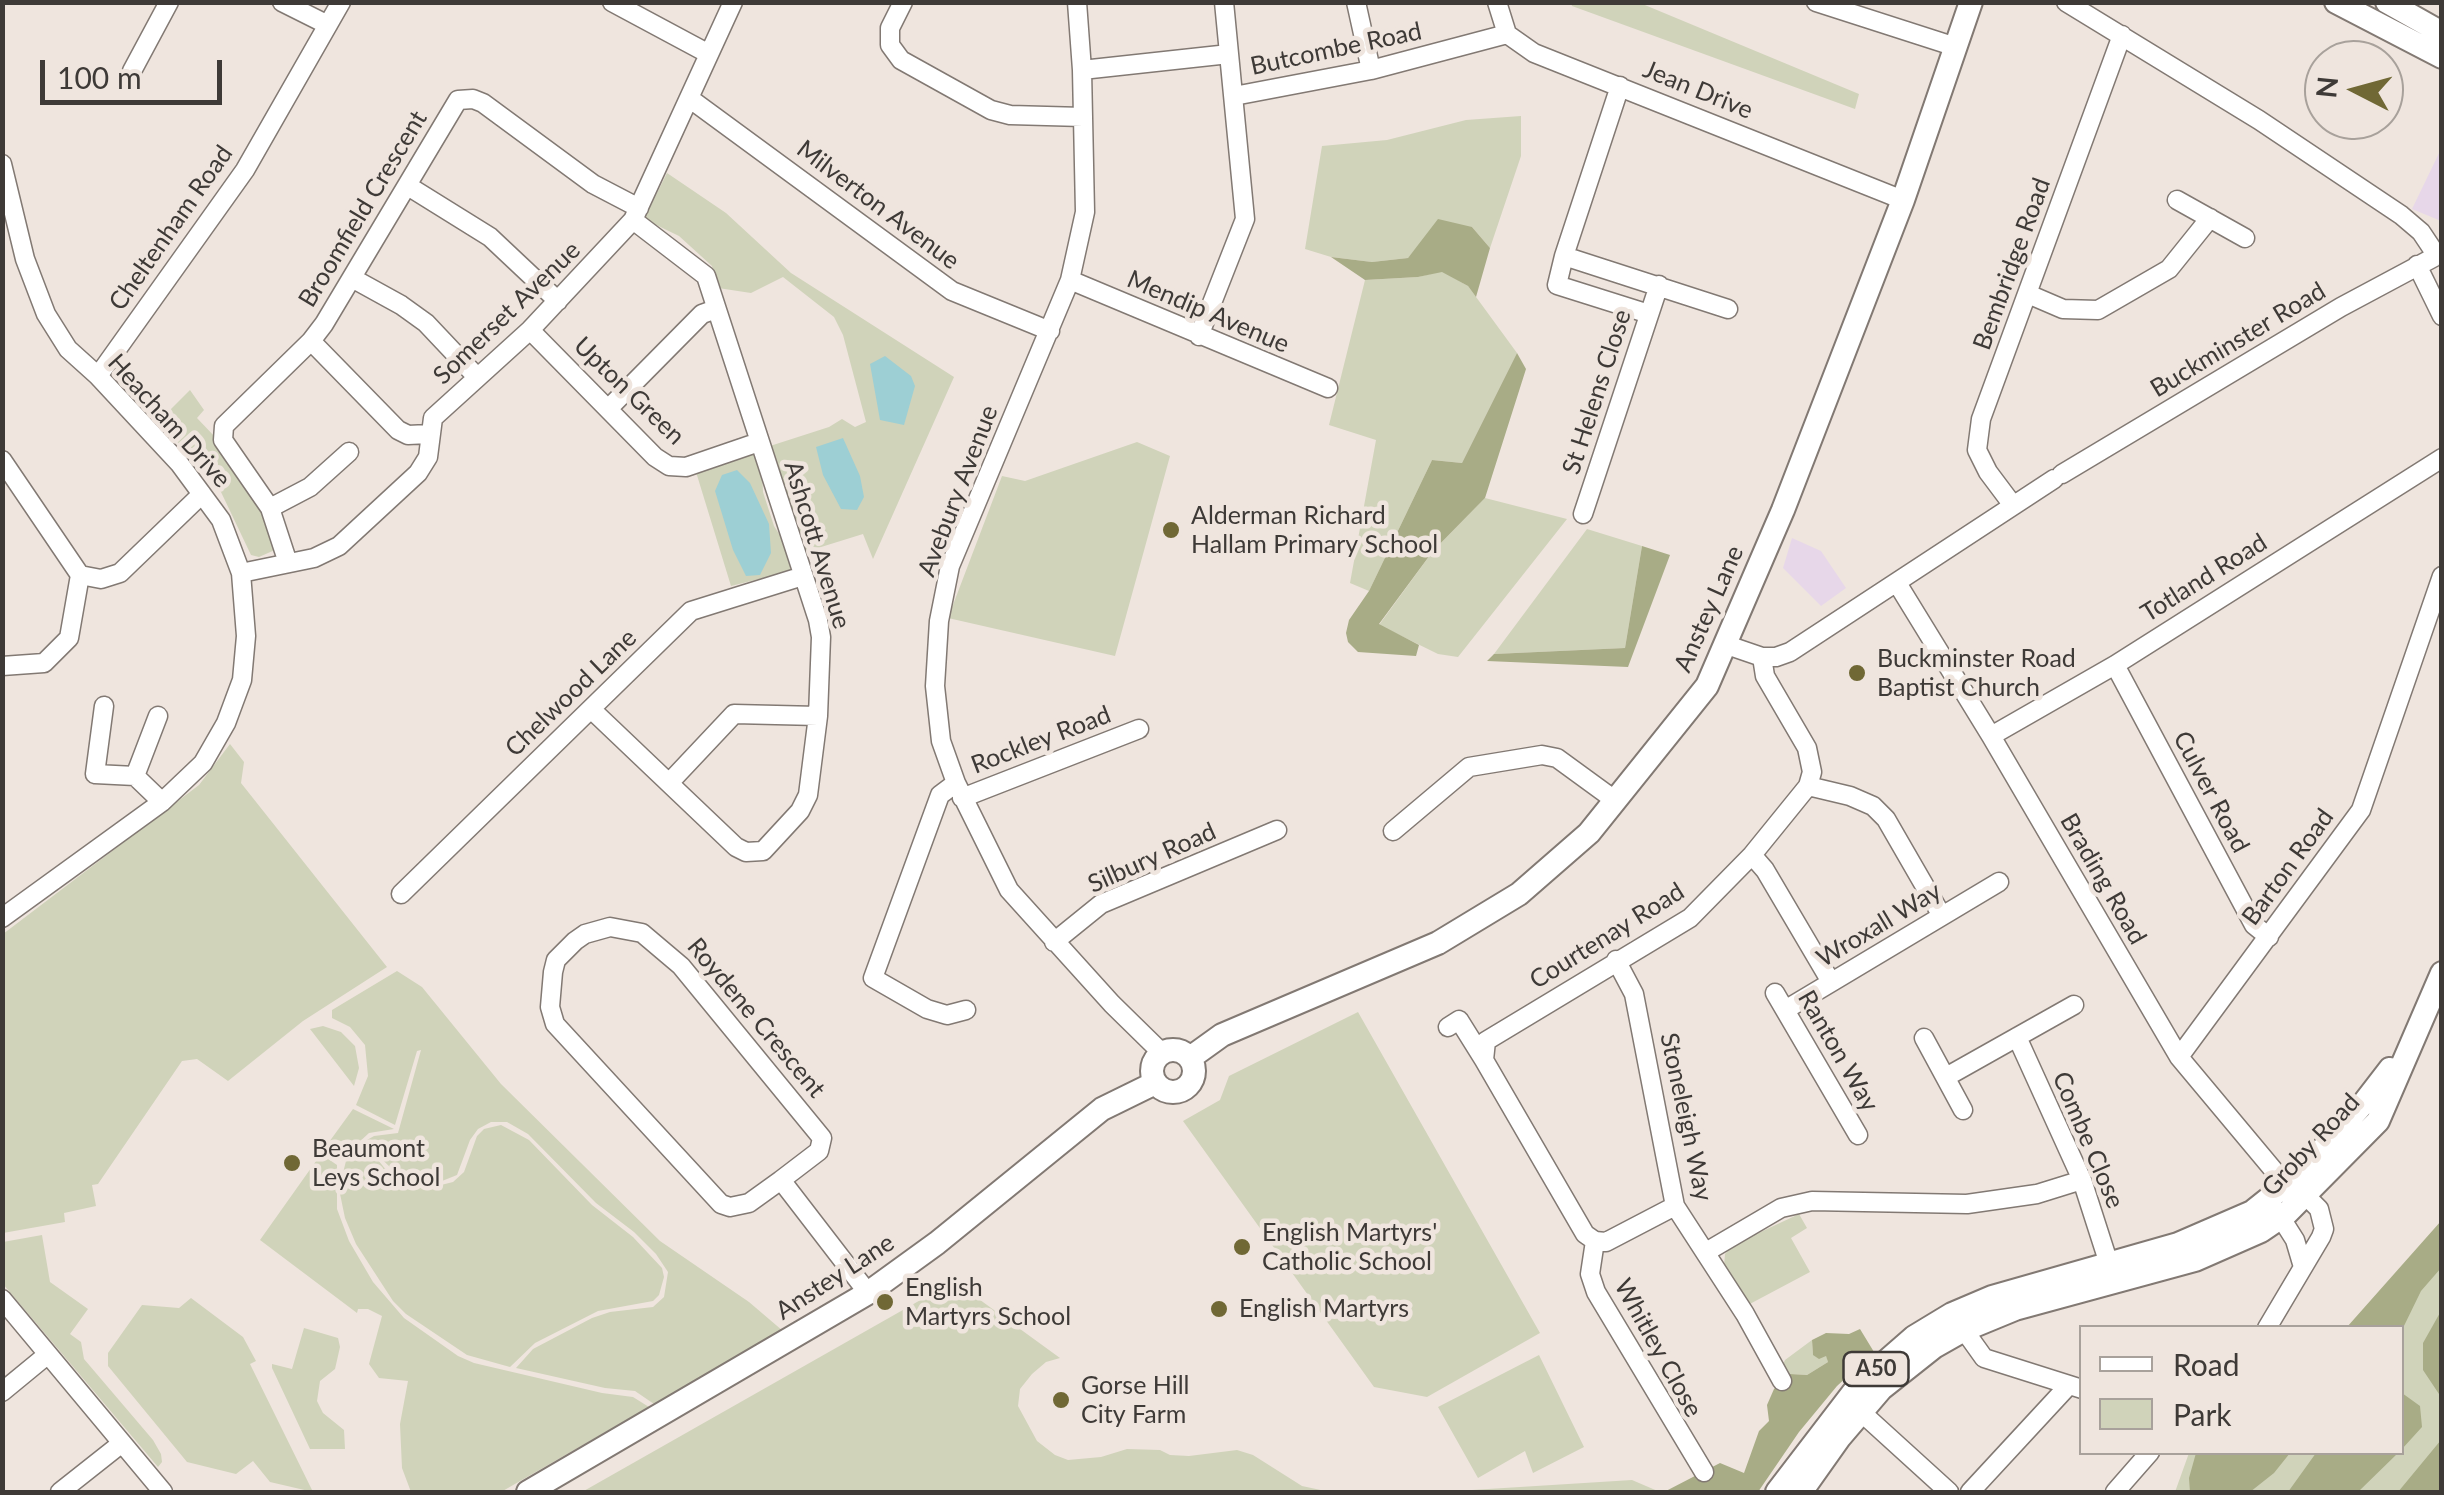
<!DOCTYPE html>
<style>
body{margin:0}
#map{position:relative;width:2444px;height:1495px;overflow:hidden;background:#efe5de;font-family:Lato,sans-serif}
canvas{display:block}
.frame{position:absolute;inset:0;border:5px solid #3e3a37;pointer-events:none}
.legend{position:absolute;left:2079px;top:1325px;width:325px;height:130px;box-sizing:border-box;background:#efe5de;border:2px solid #a8a19b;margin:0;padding:12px 18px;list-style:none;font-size:30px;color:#3e3a37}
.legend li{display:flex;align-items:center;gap:20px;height:50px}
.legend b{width:50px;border:2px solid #a8a19b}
.north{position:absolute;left:2304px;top:40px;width:100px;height:100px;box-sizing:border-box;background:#efe5de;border:2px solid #a8a19b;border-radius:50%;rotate:276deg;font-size:28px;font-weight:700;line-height:40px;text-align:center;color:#3e3a37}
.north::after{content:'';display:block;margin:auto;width:35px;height:45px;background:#706835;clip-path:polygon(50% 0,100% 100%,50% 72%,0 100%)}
.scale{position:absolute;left:40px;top:60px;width:182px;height:45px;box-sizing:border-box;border:5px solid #3e3a37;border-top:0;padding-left:12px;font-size:30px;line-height:35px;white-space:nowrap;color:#3e3a37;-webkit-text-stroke:8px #efe5de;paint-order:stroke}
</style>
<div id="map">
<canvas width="2444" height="1495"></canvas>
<div class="frame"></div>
<ul class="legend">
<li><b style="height:12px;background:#fff"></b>Road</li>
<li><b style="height:28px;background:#d0d3ba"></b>Park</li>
</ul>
<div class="north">N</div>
<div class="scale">100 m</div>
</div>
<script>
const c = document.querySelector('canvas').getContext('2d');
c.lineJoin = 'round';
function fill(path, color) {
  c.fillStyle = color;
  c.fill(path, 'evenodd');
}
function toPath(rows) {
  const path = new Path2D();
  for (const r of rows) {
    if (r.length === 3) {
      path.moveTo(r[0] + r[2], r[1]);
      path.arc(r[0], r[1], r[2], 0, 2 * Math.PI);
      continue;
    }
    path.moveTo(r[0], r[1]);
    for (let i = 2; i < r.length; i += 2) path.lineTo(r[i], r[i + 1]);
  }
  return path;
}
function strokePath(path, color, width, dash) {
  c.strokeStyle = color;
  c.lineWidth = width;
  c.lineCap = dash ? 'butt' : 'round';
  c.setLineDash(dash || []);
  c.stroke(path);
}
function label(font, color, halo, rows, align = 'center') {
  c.font = font + ' Lato,sans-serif';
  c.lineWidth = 9;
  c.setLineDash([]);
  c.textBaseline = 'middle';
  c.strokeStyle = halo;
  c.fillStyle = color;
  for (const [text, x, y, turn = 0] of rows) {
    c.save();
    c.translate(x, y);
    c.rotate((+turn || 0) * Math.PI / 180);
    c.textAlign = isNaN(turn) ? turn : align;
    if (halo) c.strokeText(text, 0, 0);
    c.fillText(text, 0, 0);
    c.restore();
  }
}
fill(toPath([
 [2441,149,2441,221,2412,209],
 [1792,538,1821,551,1846,588,1821,606,1783,568]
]), '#e7d7e9');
fill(toPath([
 [1571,3,1640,3,1859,94,1855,109,1572,6],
 [1521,116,1521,156,1490,248,1472,227,1421,243,1408,258,1372,262,1331,257,1305,249,1322,146,1387,140,1466,120],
 [667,173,726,213,791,273,954,377,873,559,863,534,805,552,770,446,829,427,842,419,855,427,866,422,843,335,834,317,783,277,751,293,718,288,712,266,679,236,644,219],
 [1442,271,1468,286,1517,353,1462,463,1432,460,1369,591,1350,583,1376,440,1329,425,1365,280,1418,277],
 [190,390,204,410,197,418,216,438,260,505,277,549,259,557,251,555,221,492,159,421],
 [1137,442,1170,456,1115,656,948,618,1002,476,1025,481],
 [754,451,762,470,763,492,774,526,787,546,791,571,731,586,696,472],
 [1485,498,1567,519,1458,657,1438,654,1379,625,1433,551],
 [1587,529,1642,546,1625,648,1494,654],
 [230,744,244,762,241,783,387,967,303,1021,228,1081,197,1059,182,1061,98,1184,92,1185,96,1206,64,1213,65,1222,3,1233,3,934,199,785],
 [397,971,422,987,501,1084,660,1241,749,1302,783,1331,654,1404,635,1391,605,1388,516,1368,533,1349,592,1318,610,1312,653,1307,664,1297,668,1272,656,1254,634,1232,596,1203,528,1134,507,1122,491,1122,478,1129,470,1140,457,1175,442,1181,402,1174,391,1168,367,1145,367,1140,374,1136,398,1133,421,1050,417,1051,395,1125,356,1105,368,1076,365,1045,350,1027,332,1018,332,1010],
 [1358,1012,1540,1333,1427,1397,1374,1387,1183,1121,1220,1100,1229,1076],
 [323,1026,341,1032,355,1046,359,1068,354,1086,310,1029],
 [353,1109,394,1129,369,1133,342,1158,337,1158,324,1149],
 [501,1125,529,1140,592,1205,633,1237,662,1268,664,1277,659,1295,653,1301,598,1311,535,1343,510,1367,467,1355,406,1314,393,1301,356,1244,345,1218,339,1189,346,1161,352,1153,362,1149,373,1154,387,1171,408,1180,437,1186,453,1182,464,1172,477,1136,484,1129],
 [321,1154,337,1165,337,1209,349,1241,373,1282,404,1318,458,1356,474,1363,602,1393,633,1397,649,1407,501,1492,411,1492,402,1468,400,1424,408,1381,379,1378,369,1364,382,1316,368,1309,358,1309,357,1313,260,1240],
 [1799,1214,1807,1228,1791,1238,1810,1272,1746,1306,1724,1266,1725,1254,1733,1245],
 [2441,1224,2441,1492,2175,1492,2189,1453,2402,1452,2402,1328],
 [42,1235,50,1282,88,1309,70,1334,81,1342,84,1359,153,1440,161,1454,162,1462,158,1467,3,1284,3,1242],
 [954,1281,1060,1358,1046,1362,1032,1374,1020,1389,1018,1406,1037,1441,1055,1455,1068,1460,1101,1457,1127,1449,1160,1450,1170,1455,1189,1456,1237,1450,1253,1455,1302,1486,1330,1492,582,1492],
 [191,1298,243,1337,256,1361,250,1364,313,1492,270,1482,253,1461,236,1474,187,1462,108,1366,108,1353,142,1305,179,1308],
 [304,1328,338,1338,340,1347,335,1369,320,1381,317,1401,323,1413,344,1430,345,1449,310,1449,272,1368,272,1364,292,1369],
 [1812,1340,1813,1355,1826,1355,1828,1362,1807,1375,1790,1374,1786,1377,1782,1366,1785,1360],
 [1539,1355,1584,1447,1533,1473,1525,1451,1478,1478,1438,1407],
 [1632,1480,1660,1492,1440,1492]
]), '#d0d3ba');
fill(toPath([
 [1438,219,1472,227,1490,248,1476,297,1468,286,1442,272,1418,277,1365,280,1331,257,1372,262,1408,258],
 [1517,353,1526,369,1485,498,1433,551,1379,624,1419,645,1416,656,1358,652,1348,642,1346,633,1349,620,1369,591,1432,460,1462,463],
 [1642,546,1670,555,1628,667,1487,661,1494,654,1625,648],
 [2441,1221,2441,1268,2421,1291,2402,1330,2347,1327],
 [2441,1311,2441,1397,2423,1370,2423,1343],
 [1860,1329,1874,1352,1837,1386,1799,1432,1758,1492,1664,1492,1720,1463,1744,1473,1759,1431,1769,1421,1767,1405,1774,1389,1790,1374,1807,1375,1828,1362,1826,1356,1819,1359,1813,1355,1812,1340,1826,1333,1849,1334],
 [2402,1393,2420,1406,2422,1427,2402,1449],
 [2441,1440,2441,1492,2398,1492],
 [2196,1453,2196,1452,2290,1453,2274,1473,2250,1492,2190,1492,2189,1478],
 [2316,1453,2316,1452,2398,1453,2358,1492,2288,1492]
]), '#a8ac86');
fill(toPath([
 [885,356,911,376,915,386,904,425,880,420,870,364],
 [843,438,860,476,864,497,857,510,841,509,823,475,816,447],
 [737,470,750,483,769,524,771,553,760,575,746,576,733,550,715,491,722,475]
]), '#9dcfd4');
const minor = toPath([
 [282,2,328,25],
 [612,2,709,54],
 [903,2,890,28,890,45,901,60,991,110,1010,115,1083,117],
 [1077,2,1082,70,1085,212,1070,280,950,566,939,621,935,686,941,741,956,783,1009,890,1112,1004,1162,1053],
 [1356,2,1371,70],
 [1497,2,1507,34,1534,53,1903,200],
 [1816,2,1956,47],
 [2066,2,2259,120,2401,215,2421,232,2437,256],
 [1082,70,1229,54],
 [132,71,169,2],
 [1620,86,1564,256,1728,309],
 [1234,96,1371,70,1507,34],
 [689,98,952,291,1050,331],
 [2,164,25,259,46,314,68,349,98,376,179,463,221,520,241,573,246,636,242,680,226,723,203,763,162,802,2,918],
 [408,186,490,237,558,301],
 [2177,200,2245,238],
 [1564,256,1557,285,1649,314],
 [2417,265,2442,316],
 [352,278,401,305,426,323,477,377],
 [1070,280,1328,388],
 [2028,294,2063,309,2098,310,2169,269,2210,218],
 [530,330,655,457,669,466,686,467,759,442],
 [1199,336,1245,219,1224,2],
 [311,341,398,430,408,435,429,434],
 [98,376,245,170,341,2],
 [608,409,702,314,716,309],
 [2,460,80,575,101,579,120,573,202,494],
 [2062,474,2341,307,2442,253],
 [2012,504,1988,472,1977,450,1981,419,2122,35],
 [270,508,310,487,349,452],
 [1583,514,1659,285],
 [288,563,270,508,223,440,224,426,311,341,324,324,458,100,473,99,483,103,593,184,639,208],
 [241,573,314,558,339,546,418,473,428,457,433,418,530,330,633,220,733,2],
 [1897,583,1991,736,2179,1057,2286,1185,2306,1196,2319,1209,2324,1229,2321,1237,2267,1328],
 [1724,644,1762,657,1776,657,1790,652,2054,479],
 [2115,665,2254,925,2269,937],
 [2,666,44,663,69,638,80,575],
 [104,706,95,774,135,776,162,802],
 [591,709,736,847,746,852,763,851,800,811,808,795,818,716,821,637,818,620,706,276,633,220],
 [1991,736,2115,665,2442,458],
 [135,776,158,716],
 [669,783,734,714,818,716],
 [956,783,940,795,873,978,927,1009,947,1015,966,1010],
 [1808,786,1850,796,1873,806,1886,819,1942,916],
 [962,798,1139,729],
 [1393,831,1469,767,1542,755,1557,758,1616,801],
 [1752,855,1765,870,1831,982],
 [401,894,691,611,803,576],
 [1054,942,1101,904,1277,830],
 [1616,960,1634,994,1675,1206,1745,1314,1782,1381],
 [1775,993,1858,1135],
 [1785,1010,1999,882],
 [1448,1027,1459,1020,1484,1060],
 [2017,1037,2082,1180,2109,1264],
 [1924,1038,1963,1110],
 [2179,1057,2361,810,2442,576],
 [1946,1077,2074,1005],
 [781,1180,819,1151,822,1138,681,966,642,933,610,927,585,934,575,941,556,960,553,972,550,1007,555,1024,721,1204,730,1207,749,1203,781,1180,868,1293],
 [1675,1206,1606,1242,1595,1241,1585,1234,1484,1060,1486,1041,1690,918,1752,855,1808,786,1812,772,1807,748,1765,676,1762,657],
 [2276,1210,2295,1240,2303,1267],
 [1595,1241,1590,1274,1596,1292,1704,1472],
 [1706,1252,1781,1208,1812,1201,1967,1204,2037,1194,2082,1180],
 [2,1299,163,1492],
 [1964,1330,1984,1358,2082,1389],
 [2,1392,47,1355],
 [1861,1412,1949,1492],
 [60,1492,122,1443],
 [1970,1492,2069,1385],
 [2115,1492,2150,1452]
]);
const major = toPath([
 [2336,2,2442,57],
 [2387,2,2442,33],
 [1173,1071,21],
 [1190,1058,1222,1035,1438,943,1519,894,1589,833,1707,686,1783,510,1903,200,1971,2],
 [528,1492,868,1293,937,1243,1102,1109,1155,1083],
 [1777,1492,1859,1385,1914,1337,1952,1314,1992,1297,2178,1244,2252,1212,2301,1173,2363,1104,2390,1069],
 [1801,1492,1840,1437,1881,1389,1934,1347,1964,1330,2015,1309,2195,1260,2261,1231,2286,1214,2378,1121,2442,973]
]);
strokePath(minor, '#827973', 21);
strokePath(major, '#827973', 26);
strokePath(minor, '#fff', 18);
strokePath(major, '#fff', 22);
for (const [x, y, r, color] of [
 [1171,530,10,"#706835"],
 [1857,673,10,"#706835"],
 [292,1163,10,"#706835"],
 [1242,1247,10,"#706835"],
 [885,1302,10,"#706835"],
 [1219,1309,10,"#706835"],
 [1061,1400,10,"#706835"]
]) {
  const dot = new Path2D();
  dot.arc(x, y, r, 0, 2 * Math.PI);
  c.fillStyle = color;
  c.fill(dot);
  strokePath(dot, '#efe5de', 4);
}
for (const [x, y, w] of [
 [1876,1369,65]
]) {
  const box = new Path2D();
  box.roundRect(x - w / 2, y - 17, w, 34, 8);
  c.fillStyle = '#efe5de';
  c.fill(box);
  strokePath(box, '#3e3a37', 2.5);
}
label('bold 22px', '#3e3a37', null, [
 ["A50",1876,1369]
]);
label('25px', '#3e3a37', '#efe5de', [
 ["Butcombe Road",1336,49,-12],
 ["Jean Drive",1698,90,22],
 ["Milverton Avenue",878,205,37],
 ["Broomfield Crescent",363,209,-59],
 ["Cheltenham Road",171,228,-55],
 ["Bembridge Road",2012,264,-70],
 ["Mendip Avenue",1208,312,23],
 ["Somerset Avenue",507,313,-44],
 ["Buckminster Road",2238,340,-31],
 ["Upton Green",629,391,44],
 ["St Helens Close",1597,392,-72],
 ["Heacham Drive",169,421,48],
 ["Avebury Avenue",958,491,-69],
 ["Ashcott Avenue",817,545,73],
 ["Totland Road",2204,578,-32],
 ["Anstey Lane",1709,609,-66],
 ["Chelwood Lane",571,693,-44],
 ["Rockley Road",1041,740,-21],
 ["Culver Road",2211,792,62],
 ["Silbury Road",1152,858,-24],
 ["Barton Road",2288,867,-54],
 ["Brading Road",2103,879,60],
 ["Wroxall Way",1879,925,-31],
 ["Courtenay Road",1607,936,-32],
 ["Roydene Crescent",756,1018,50],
 ["Ranton Way",1838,1051,60],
 ["Stoneleigh Way",1686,1117,78],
 ["Combe Close",2088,1140,67],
 ["Groby Road",2311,1145,-47],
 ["Anstey Lane",835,1277,-33],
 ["Whitley Close",1658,1348,61]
]);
label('25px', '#3e3a37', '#efe5de', [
 ["Alderman Richard",1191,516],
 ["Hallam Primary School",1191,545],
 ["Buckminster Road",1877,659],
 ["Baptist Church",1877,688],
 ["Beaumont",312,1149],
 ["Leys School",312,1178],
 ["English Martyrs'",1262,1233],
 ["Catholic School",1262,1262],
 ["English",905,1288],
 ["Martyrs School",905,1317],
 ["English Martyrs",1239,1309],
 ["Gorse Hill",1081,1386],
 ["City Farm",1081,1415]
], 'left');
</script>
